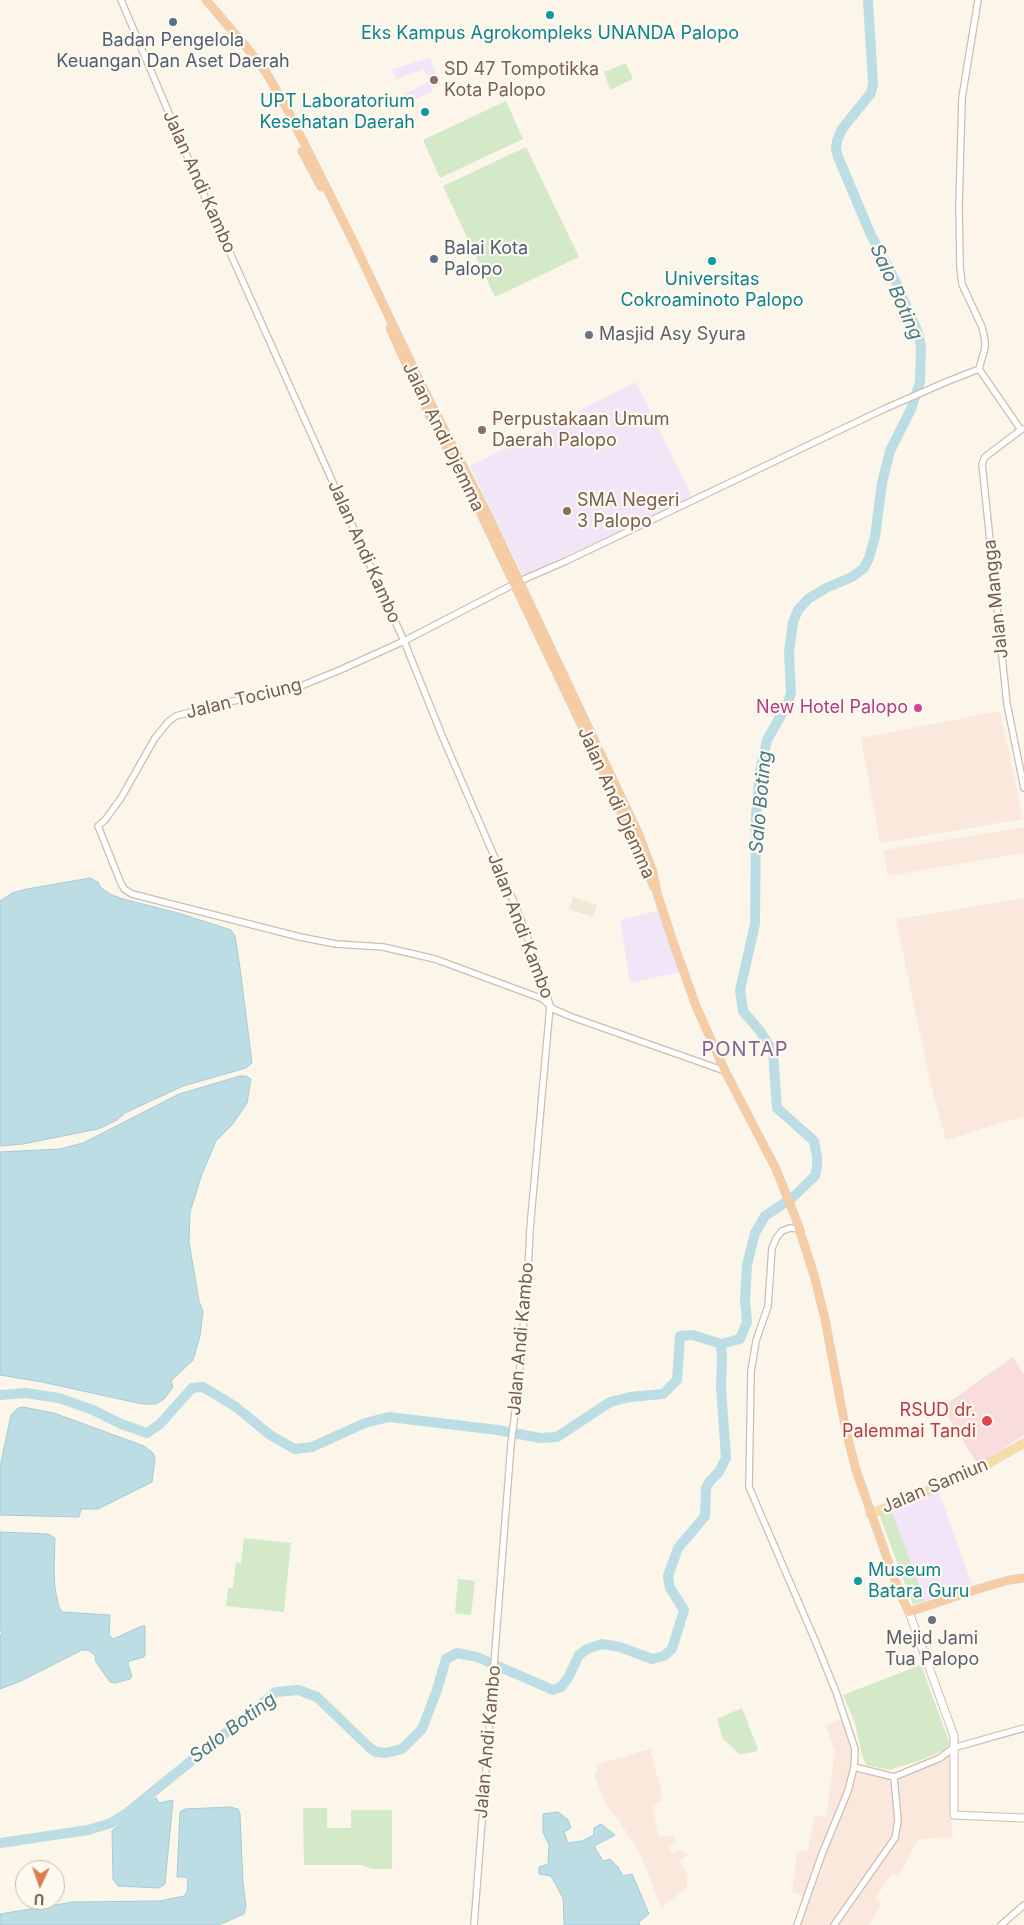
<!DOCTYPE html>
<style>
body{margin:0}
#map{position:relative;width:1024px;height:1925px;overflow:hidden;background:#fcf5e9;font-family:Inter,sans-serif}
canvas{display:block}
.north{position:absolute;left:15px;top:1860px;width:50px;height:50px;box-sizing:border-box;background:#fef9ef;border:1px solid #c7bbae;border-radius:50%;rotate:183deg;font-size:14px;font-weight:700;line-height:20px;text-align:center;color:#755d4d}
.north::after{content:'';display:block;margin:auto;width:18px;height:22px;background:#df7a54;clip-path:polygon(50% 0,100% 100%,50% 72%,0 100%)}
</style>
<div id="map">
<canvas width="1024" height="1925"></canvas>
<div class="north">U</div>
</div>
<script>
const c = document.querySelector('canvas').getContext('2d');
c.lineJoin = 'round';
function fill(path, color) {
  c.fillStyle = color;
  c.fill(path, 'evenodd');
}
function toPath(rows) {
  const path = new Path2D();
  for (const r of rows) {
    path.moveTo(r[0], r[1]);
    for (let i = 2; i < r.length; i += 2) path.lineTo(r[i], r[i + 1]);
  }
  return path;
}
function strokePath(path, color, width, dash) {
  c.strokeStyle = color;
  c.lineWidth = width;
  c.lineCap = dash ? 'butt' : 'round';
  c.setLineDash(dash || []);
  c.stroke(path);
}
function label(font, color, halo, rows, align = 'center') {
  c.font = font + ' Inter,sans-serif';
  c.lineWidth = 4.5;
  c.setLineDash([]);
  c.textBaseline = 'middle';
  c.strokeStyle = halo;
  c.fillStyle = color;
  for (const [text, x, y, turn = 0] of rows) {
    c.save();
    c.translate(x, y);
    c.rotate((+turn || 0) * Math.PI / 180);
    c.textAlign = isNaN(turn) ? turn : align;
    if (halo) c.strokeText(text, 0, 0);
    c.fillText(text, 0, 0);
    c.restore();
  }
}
fill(toPath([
 [573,897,597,905,593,917,569,909]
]), '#f3e8d7');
fill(toPath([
 [1000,711,1023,819,880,843,861,738],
 [1024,827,1024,853,888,876,884,850],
 [1024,898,1024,1116,946,1140,931,1086,896,920],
 [848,1716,858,1749,858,1764,888,1774,950,1754,952,1837,918,1839,899,1876,892,1873,875,1899,882,1904,869,1925,801,1925,809,1897,792,1893,797,1852,808,1850,815,1815,826,1817,835,1752,826,1726],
 [650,1749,661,1789,662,1801,652,1805,659,1836,674,1837,675,1842,668,1845,672,1853,681,1850,688,1855,680,1861,688,1876,686,1889,661,1907,641,1855,620,1822,607,1807,594,1774,597,1772,595,1765]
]), '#fbe8dd');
fill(toPath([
 [430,58,440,84,432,88,432,92,407,102,404,94,429,82,424,69,397,79,392,69],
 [636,382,692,497,523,576,470,466],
 [661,910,680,972,630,983,620,920],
 [938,1490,972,1584,925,1601,891,1509]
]), '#f2e5f8');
fill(toPath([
 [1013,1357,1024,1375,1024,1435,978,1465,942,1407]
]), '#f9dcde');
fill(toPath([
 [626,63,633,79,610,90,604,72],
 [506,101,523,139,440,178,423,140],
 [526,147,579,257,495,297,443,186],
 [891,1509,925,1601,913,1605,879,1514],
 [244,1538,291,1543,284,1612,226,1606,228,1588,233,1588,236,1562,241,1563],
 [458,1579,475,1581,471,1615,455,1613],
 [921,1665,950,1744,942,1751,919,1761,889,1770,866,1765,862,1755,855,1723,843,1695],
 [742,1708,758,1749,756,1752,740,1754,723,1739,717,1719],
 [303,1808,327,1808,327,1828,351,1828,351,1810,392,1810,392,1869,371,1869,362,1865,304,1865]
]), '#d3e9c7');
const water = toPath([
 [90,878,98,882,101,888,112,895,123,899,178,913,231,930,235,936,240,968,252,1063,246,1068,183,1086,125,1113,117,1120,98,1129,23,1144,0,1146,0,901,12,893,27,889,90,878],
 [240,1076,246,1076,251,1079,247,1103,232,1125,216,1141,202,1174,190,1212,189,1242,199,1301,203,1311,200,1336,193,1360,171,1381,173,1387,164,1399,156,1404,142,1404,42,1382,0,1375,0,1152,60,1149,83,1143,179,1094,240,1076],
 [23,1407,54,1413,144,1446,153,1453,155,1458,152,1482,98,1509,81,1509,79,1517,0,1515,0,1467,11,1415,18,1408,23,1407],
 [0,1532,48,1534,55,1538,54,1569,55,1589,59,1607,62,1612,110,1615,109,1635,113,1639,142,1626,145,1626,145,1654,144,1657,129,1661,128,1664,132,1676,130,1679,115,1683,110,1682,96,1662,95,1655,88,1650,82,1650,21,1681,0,1689,0,1637,2,1633,0,1629,0,1532],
 [156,1798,159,1803,173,1800,165,1884,159,1888,118,1886,113,1879,112,1831,134,1811,156,1798],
 [230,1807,238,1809,240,1814,243,1883,246,1906,244,1914,219,1925,0,1925,0,1914,73,1902,160,1901,184,1896,187,1892,188,1879,185,1877,177,1877,180,1812,185,1809,230,1807],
 [558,1812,568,1820,571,1828,564,1832,568,1843,582,1841,594,1835,594,1828,601,1824,615,1835,594,1846,603,1861,610,1859,618,1867,623,1876,632,1874,649,1914,639,1922,640,1925,564,1925,563,1898,551,1876,539,1874,539,1867,548,1864,549,1845,543,1832,543,1814,558,1812]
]);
fill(water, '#bddde5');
strokePath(water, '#a4ccd6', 1);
strokePath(toPath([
 [0,1395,26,1393,59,1398,93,1410,121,1424,147,1433,160,1424,192,1388,203,1387,236,1407,270,1435,295,1449,312,1447,365,1423,389,1417,498,1430,540,1438,557,1437,610,1402,630,1397,663,1394,677,1380,680,1336,693,1335,721,1344,740,1339,747,1322,745,1300,747,1265,755,1233,765,1216,792,1198,815,1176,817,1167,817,1157,814,1141,777,1108,773,1052,760,1031,743,1011,740,990,755,924,756,815,760,771,767,740,788,703,791,693,789,652,793,622,798,610,808,599,826,588,852,577,864,568,869,558,875,537,882,483,890,451,911,409,920,382,921,346,917,330,894,278,871,235,838,157,836,149,837,141,842,129,871,93,873,84,868,0],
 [0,1843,88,1830,111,1823,127,1813,276,1692,298,1690,317,1697,370,1748,376,1752,386,1753,402,1749,422,1729,437,1690,446,1659,457,1653,477,1657,553,1690,561,1687,568,1678,579,1655,587,1649,602,1644,620,1647,652,1659,664,1656,672,1649,684,1610,670,1588,668,1576,678,1548,705,1516,706,1488,710,1481,719,1472,726,1458,721,1388,722,1357,721,1344]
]), '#bddde5', 10);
const tertiary = toPath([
 [121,0,196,177,404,641,443,738,517,909,540,972,550,1006,530,1229,528,1269,518,1389,511,1444,474,1925],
 [978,0,962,98,959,206,960,267,962,284,982,327,985,340,985,348,979,369],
 [1022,429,985,457,982,464,1007,704,1024,788],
 [725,1071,572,1017,553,1009,543,999,435,959,383,947,336,944,300,937,132,894,124,889,120,881,98,826,105,820,121,798,155,738,169,721,176,716,233,701,286,692,340,670,404,641,520,581,566,561,884,409,946,382,979,369,1021,430],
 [854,1767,894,1777,940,1758,953,1748,1024,1728],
 [797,1925,822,1854,848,1791,854,1767,855,1749,836,1692,817,1645,749,1487,751,1372,756,1341,768,1306,772,1248,777,1237,782,1231,790,1228,800,1229],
 [834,1925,895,1838,898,1821,894,1777],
 [1001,1925,1024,1905]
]);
const secondary = toPath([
 [909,1612,954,1736,954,1815,1024,1818]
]);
const primary = toPath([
 [870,1514,972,1473,1024,1443]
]);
const trunk = toPath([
 [206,0,248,49,267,74,286,107,354,243,421,384,488,515,639,835,653,872,657,893,672,939,696,1006,725,1071,776,1169,796,1219,814,1275,825,1319,846,1431,856,1470,899,1592,909,1612,978,1589,1009,1580,1024,1578],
 [302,151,321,187],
 [390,328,428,413,470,491,599,762,654,887]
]);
strokePath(tertiary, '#cdbeaf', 8);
strokePath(secondary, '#d0beac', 9);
strokePath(primary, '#d8d2cd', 9);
strokePath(trunk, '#d8d2cd', 9);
strokePath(tertiary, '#fff', 5.5);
strokePath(secondary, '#fff', 7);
strokePath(primary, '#f7dca5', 8);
strokePath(trunk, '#f5cca4', 8);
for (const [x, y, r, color] of [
 [550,15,5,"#0f9aa8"],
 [173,22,5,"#5c6f8a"],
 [434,80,5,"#8d6e63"],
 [425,112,5,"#0f9aa8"],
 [434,259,5,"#5c6f8a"],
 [712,261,5,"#0f9aa8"],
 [589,335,5,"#6b7280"],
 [482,430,5,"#8d6e63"],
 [567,511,5,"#8d6e63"],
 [918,708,5,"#d1479c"],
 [987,1421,6,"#e0444e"],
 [858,1581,5,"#0f9aa8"],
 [932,1620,5,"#6b7280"]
]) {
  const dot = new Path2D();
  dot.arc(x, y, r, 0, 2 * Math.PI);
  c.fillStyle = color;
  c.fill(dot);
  strokePath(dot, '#fef9ef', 2);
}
label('18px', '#0d838f', '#fef9ef', [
 ["Eks Kampus Agrokompleks UNANDA Palopo",550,34],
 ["UPT Laboratorium",415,102,"right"],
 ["Kesehatan Daerah",415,123,"right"],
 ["Universitas",712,280],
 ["Cokroaminoto Palopo",712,301],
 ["Museum",868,1571,"left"],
 ["Batara Guru",868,1592,"left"]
]);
label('18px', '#4e5e75', '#fef9ef', [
 ["Badan Pengelola",173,41],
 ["Keuangan Dan Aset Daerah",173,62],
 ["Balai Kota",444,249,"left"],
 ["Palopo",444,270,"left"]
]);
label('18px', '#785e54', '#fef9ef', [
 ["SD 47 Tompotikka",444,70],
 ["Kota Palopo",444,91],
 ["Perpustakaan Umum",492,420],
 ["Daerah Palopo",492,441],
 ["SMA Negeri",577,501],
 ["3 Palopo",577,522]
], 'left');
label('18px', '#755d4d', '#fef9ef', [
 ["Jalan Andi Kambo",199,182,66],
 ["Jalan Andi Djemma",443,437,64],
 ["Jalan Andi Kambo",364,552,66],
 ["Jalan Mangga",996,599,-96],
 ["Jalan Tociung",244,699,-14],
 ["Jalan Andi Djemma",616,803,66],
 ["Jalan Andi Kambo",520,926,69],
 ["Jalan Andi Kambo",521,1339,-85],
 ["Jalan Samiun",935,1486,-23],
 ["Jalan Andi Kambo",488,1742,-85]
]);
label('18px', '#5b616d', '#fef9ef', [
 ["Masjid Asy Syura",599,335],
 ["Mejid Jami",932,1639,"center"],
 ["Tua Palopo",932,1660,"center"]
], 'left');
label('18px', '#b23c85', '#fef9ef', [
 ["New Hotel Palopo",908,708]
], 'right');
label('18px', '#be3a42', '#fef9ef', [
 ["RSUD dr.",976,1411],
 ["Palemmai Tandi",976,1432]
], 'right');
label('italic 19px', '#477a87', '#fef9ef', [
 ["Salo Boting",896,292,66],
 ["Salo Boting",761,802,-85],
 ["Salo Boting",233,1728,-37]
]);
c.letterSpacing = '1px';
label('20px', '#856591', '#fef9ef', [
 ["PONTAP",745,1050]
]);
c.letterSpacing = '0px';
</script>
